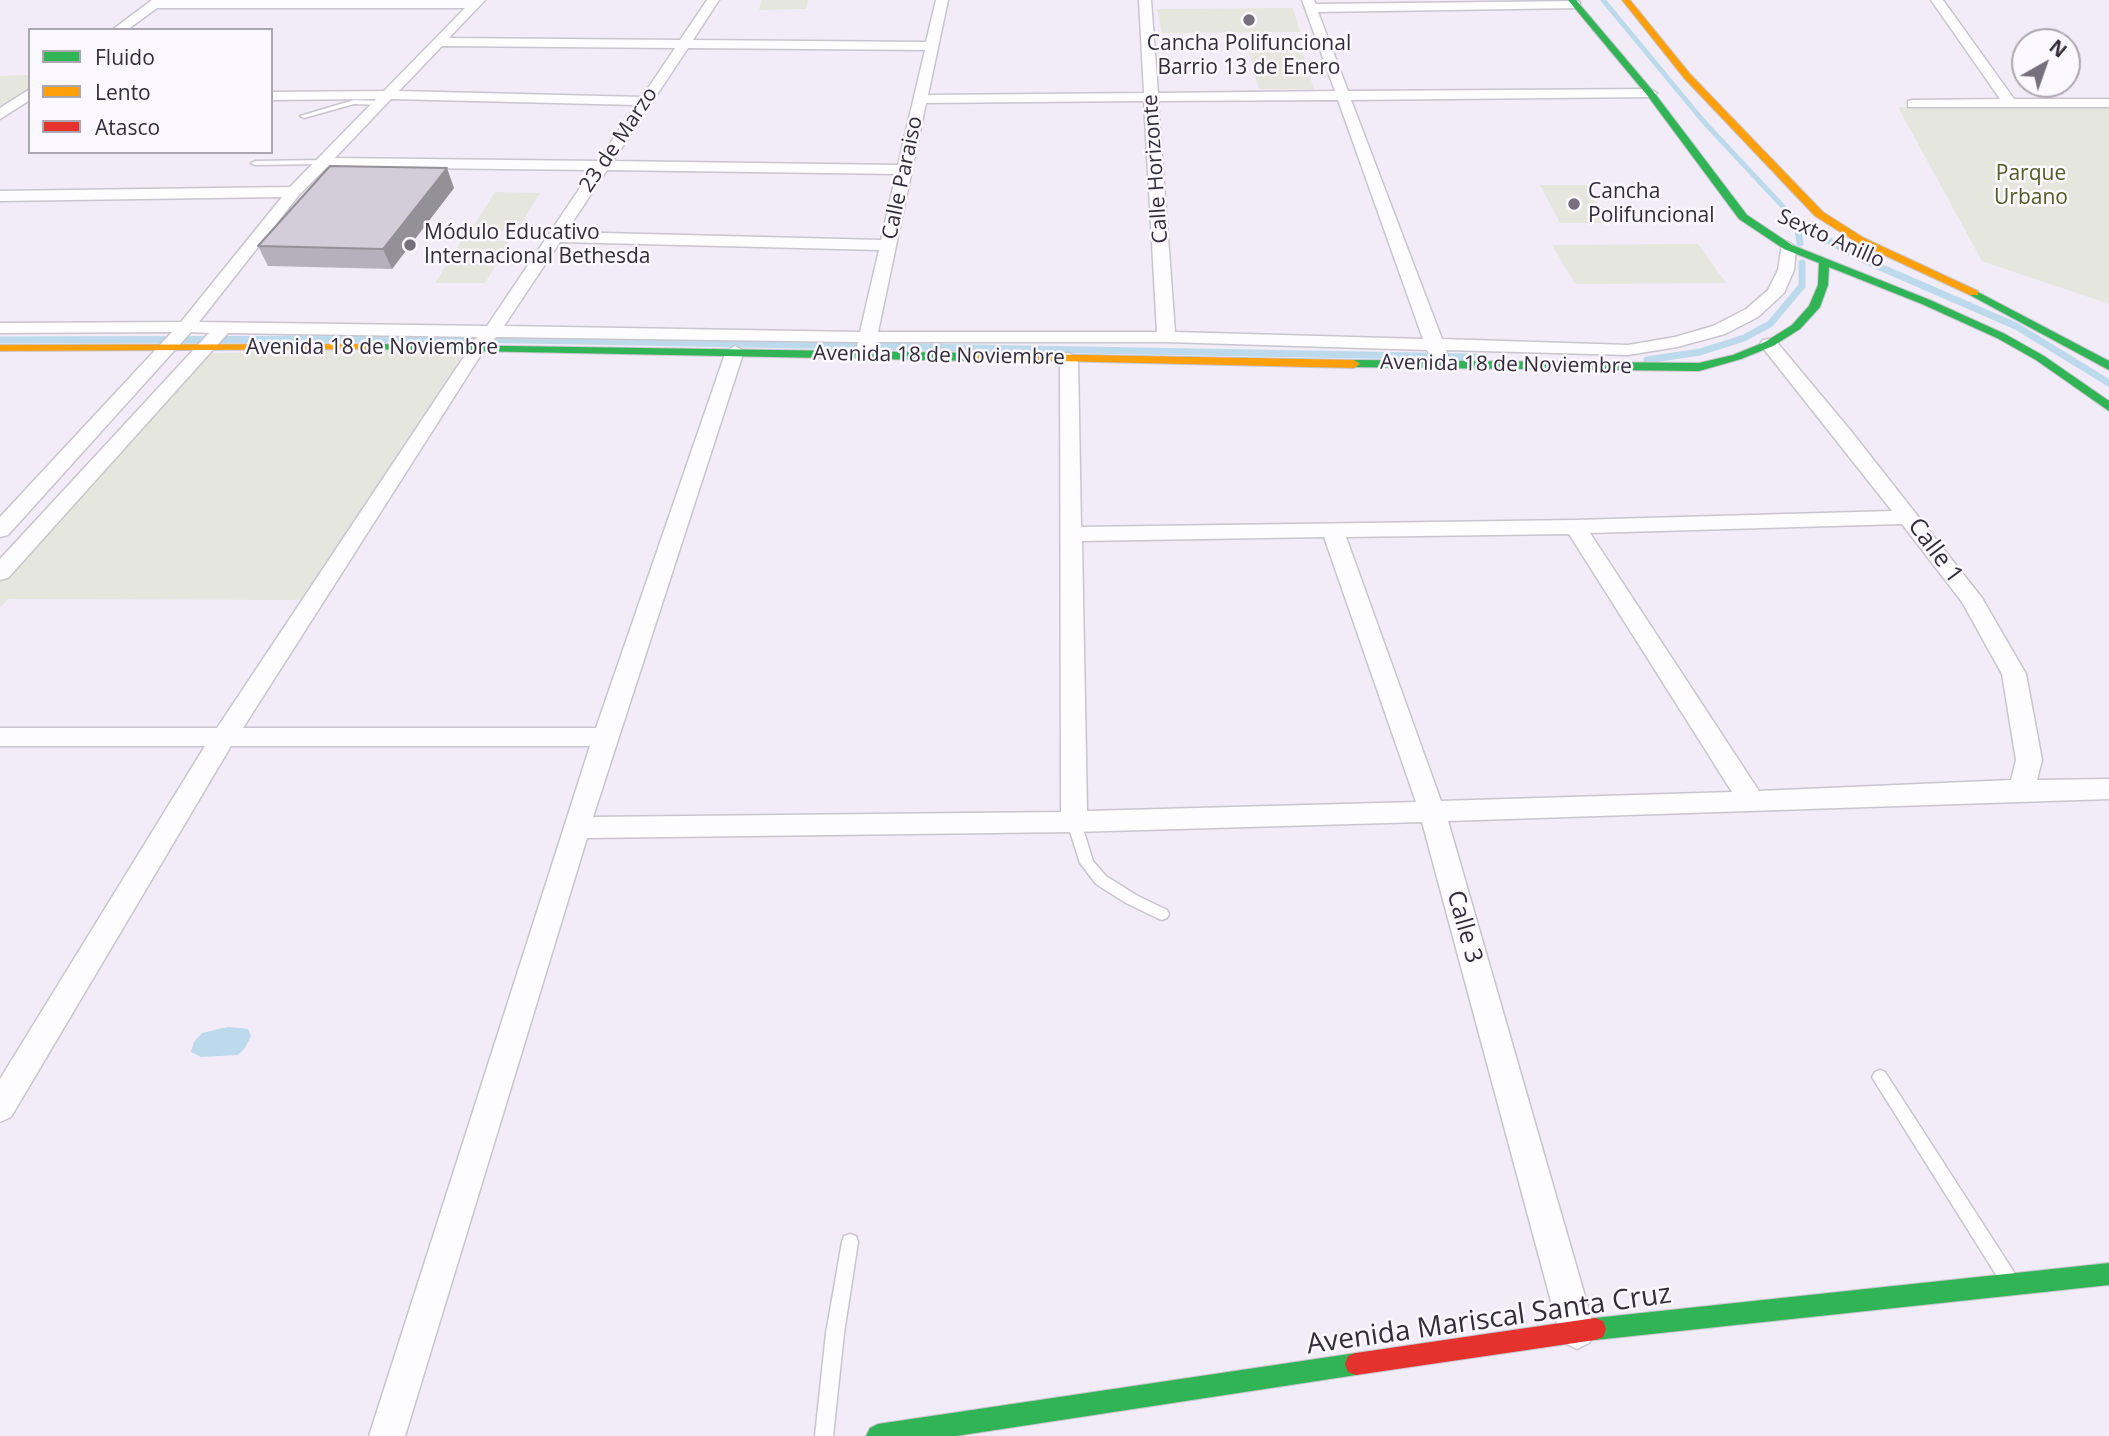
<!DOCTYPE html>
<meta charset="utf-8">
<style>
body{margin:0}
#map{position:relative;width:2109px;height:1436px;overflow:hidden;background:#f1ecf7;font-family:"Open Sans",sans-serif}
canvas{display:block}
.legend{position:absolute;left:28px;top:28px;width:245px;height:126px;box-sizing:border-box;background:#fbf8ff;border:2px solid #aba7b0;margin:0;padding:9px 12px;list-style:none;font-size:21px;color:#322d3a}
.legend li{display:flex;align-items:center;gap:14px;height:35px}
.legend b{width:35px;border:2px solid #aba7b0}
.north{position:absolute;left:2011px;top:28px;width:70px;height:70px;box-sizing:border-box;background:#fbf8ff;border:2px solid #aba7b0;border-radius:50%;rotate:40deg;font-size:19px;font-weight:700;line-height:28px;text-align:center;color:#322d3a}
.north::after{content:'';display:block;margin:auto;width:24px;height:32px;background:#75707c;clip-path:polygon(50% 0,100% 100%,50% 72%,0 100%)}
</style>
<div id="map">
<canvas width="2109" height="1436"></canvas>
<ul class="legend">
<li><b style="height:9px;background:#30b455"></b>Fluido</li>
<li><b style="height:9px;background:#ff9f0a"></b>Lento</li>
<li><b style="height:9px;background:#e5322d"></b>Atasco</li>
</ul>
<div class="north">N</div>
</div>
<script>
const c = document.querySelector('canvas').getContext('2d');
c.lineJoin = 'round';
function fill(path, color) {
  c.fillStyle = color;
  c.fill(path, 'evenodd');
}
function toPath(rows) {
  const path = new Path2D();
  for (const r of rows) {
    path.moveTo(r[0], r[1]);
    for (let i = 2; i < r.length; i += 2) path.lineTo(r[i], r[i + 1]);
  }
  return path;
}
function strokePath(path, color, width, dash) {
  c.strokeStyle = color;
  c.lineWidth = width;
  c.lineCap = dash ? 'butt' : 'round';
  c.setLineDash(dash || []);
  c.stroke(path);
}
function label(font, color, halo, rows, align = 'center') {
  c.font = font + ' "Open Sans",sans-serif';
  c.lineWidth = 5;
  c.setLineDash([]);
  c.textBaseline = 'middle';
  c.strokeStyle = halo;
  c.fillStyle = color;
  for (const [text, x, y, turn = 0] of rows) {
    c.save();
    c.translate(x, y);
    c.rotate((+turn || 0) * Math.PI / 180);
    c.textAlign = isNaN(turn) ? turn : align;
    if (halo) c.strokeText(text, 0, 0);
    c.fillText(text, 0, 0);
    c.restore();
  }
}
fill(toPath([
 [762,0,808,0,806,9,759,10],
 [1293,8,1300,32,1162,33,1157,9],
 [1248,49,1301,49,1314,89,1259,89],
 [30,75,30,88,0,109,0,76],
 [1898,107,2109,107,2109,304,1982,261],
 [1540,185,1587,185,1609,223,1560,223],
 [495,192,540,193,517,231,470,231],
 [462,240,510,241,485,283,435,283],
 [1698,244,1726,283,1575,284,1552,245],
 [469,344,312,600,8,599,0,608,0,575,199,354]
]), '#e5e6dd');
fill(toPath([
 [228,1027,248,1029,251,1036,245,1048,238,1055,201,1057,191,1052,194,1042,202,1033]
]), '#bcdaeb');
strokePath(toPath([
 [1603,0,1704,122,1802,227],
 [1797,224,1797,227]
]), '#bcdaeb', 5);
strokePath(toPath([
 [1797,225,1800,243],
 [1799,225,1866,261,2016,326,2109,383],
 [0,340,467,339,1475,357],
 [1647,360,1700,352,1744,338,1770,324,1802,286,1802,263]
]), '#bcdaeb', 7);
const lane = toPath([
 [354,100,378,101,381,103,378,105,354,104,304,118,300,116,354,100],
 [323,160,327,162,326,164,255,165,251,163,255,161,323,160],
 [1074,817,1079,818,1081,822,1093,861,1106,876,1136,895,1167,910,1169,914,1167,918,1162,920,1157,918,1126,903,1096,884,1080,863,1067,822,1069,818,1074,817],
 [1880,1070,1885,1072,2012,1269,2015,1275,2012,1281,2006,1284,2000,1281,1875,1082,1872,1077,1875,1072,1880,1070],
 [850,1234,856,1236,858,1242,844,1333,833,1436,815,1436,826,1333,842,1242,844,1236,850,1234]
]);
const street = toPath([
 [152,0,485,0,449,38,680,40,707,0,719,0,693,40,926,42,936,0,948,0,928,95,1144,93,1139,0,1151,0,1158,93,1335,91,1302,0,1314,0,1316,4,1576,1,1580,2,1580,8,1318,12,1348,91,1650,89,1657,93,1650,97,1351,100,1442,339,1628,345,1675,337,1713,326,1746,309,1768,290,1778,270,1782,244,1788,242,1796,247,1794,270,1784,293,1758,317,1725,334,1677,347,1628,355,1446,350,1448,357,1439,362,1433,361,1427,350,1166,342,876,342,871,355,865,356,856,351,858,342,496,337,484,350,243,728,596,728,726,351,735,346,744,351,593,817,1061,812,1060,358,1063,354,1069,353,1078,358,1081,527,1575,520,1892,511,1763,348,1760,344,1763,340,1769,339,1775,340,1851,431,1982,598,2026,674,2042,760,2037,780,2109,779,2109,799,1448,821,1595,1331,1589,1343,1577,1349,1565,1343,1559,1331,1422,822,1074,832,587,838,405,1436,369,1436,590,746,231,746,11,1117,0,1122,0,1079,205,746,0,746,0,728,217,728,477,337,228,333,8,578,0,580,0,559,209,333,191,332,8,535,0,537,0,517,172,332,0,333,0,323,181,322,282,197,0,201,0,191,290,187,376,99,271,100,271,92,384,91,465,8,157,8,127,30,112,30,152,0],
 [442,46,675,48,642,97,399,91,442,46],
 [688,48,925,50,898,165,613,161,688,48],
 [391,99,636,105,598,161,335,158,391,99],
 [1338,100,1423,339,1175,332,1158,101,1338,100],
 [1144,101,1157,332,878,332,926,103,1144,101],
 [327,167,592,170,487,326,199,322,299,195,327,167],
 [607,170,896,174,881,240,566,232,607,170],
 [560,242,879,250,860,332,504,326,560,242],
 [1902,524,1962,602,2002,674,2016,760,2011,780,1759,791,1590,533,1902,524],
 [1569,534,1732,792,1441,801,1346,537,1569,534],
 [1324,537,1416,802,1087,811,1082,541,1324,537],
 [1931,0,1943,0,2014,99,2109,99,2109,107,1908,107,1908,101,1913,100,2000,99,1931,0],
 [30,89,30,100,0,119,0,108,30,89]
]);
const fast = toPath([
 [1568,0,1576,0,1653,91,1747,215,1792,245,1930,300,2005,334,2044,356,2109,401,2109,411,2036,360,1997,338,1922,304,1829,267,1828,285,1820,307,1800,329,1773,346,1741,359,1699,371,1350,367,1350,361,1354,360,1699,363,1733,355,1765,342,1792,325,1809,306,1818,285,1819,263,1784,249,1739,219,1647,95,1568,0],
 [1974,290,2109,361,2109,370,1970,295,1968,293,1974,290],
 [373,344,977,353,983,357,977,361,369,349,369,345,373,344],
 [2109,1263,2109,1285,1595,1340,1587,1337,1584,1329,1587,1321,1595,1318,2109,1263],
 [1356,1353,1364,1356,1367,1364,1364,1372,1356,1375,956,1436,866,1436,870,1428,878,1424,1356,1353]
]);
const slow = toPath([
 [1622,0,1630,0,1690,74,1823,212,1864,238,1978,291,1978,295,1970,295,1856,242,1815,216,1684,78,1622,0],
 [373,344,377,345,377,349,0,351,0,345,373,344],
 [977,353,1354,360,1360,364,1354,368,973,359,973,355,977,353]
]);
const jam = toPath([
 [1595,1318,1603,1321,1606,1329,1603,1337,1595,1340,1356,1375,1348,1372,1345,1364,1348,1356,1356,1353,1595,1318]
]);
strokePath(lane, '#c9c5cf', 3);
strokePath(street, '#c9c5cf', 3);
strokePath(fast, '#c9c5cf', 2);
strokePath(slow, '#c9c5cf', 2);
strokePath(jam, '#c9c5cf', 2);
fill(lane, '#fdfcfe');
fill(street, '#fdfcfe');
fill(fast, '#30b455');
fill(slow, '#ff9f0a');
fill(jam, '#e5322d');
fill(toPath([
 [454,188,392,269,268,266,258,246]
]), '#b5b0bb');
fill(toPath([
 [447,168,454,188,392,269,383,249]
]), '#939098');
const building = toPath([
 [330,166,447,168,383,249,258,246,330,166]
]);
fill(building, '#d2cdd9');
strokePath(building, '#939098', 2);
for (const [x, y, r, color] of [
 [1249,20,7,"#75707c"],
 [1574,204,7,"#75707c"],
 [410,245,7,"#75707c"]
]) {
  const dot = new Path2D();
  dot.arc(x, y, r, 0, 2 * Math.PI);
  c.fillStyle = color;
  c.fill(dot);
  strokePath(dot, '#fbf8ff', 2.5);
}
label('21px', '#322d3a', '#fbf8ff', [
 ["Cancha Polifuncional",1249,44,"center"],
 ["Barrio 13 de Enero",1249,68,"center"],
 ["Cancha",1588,192],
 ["Polifuncional",1588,216],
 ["Módulo Educativo",424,233],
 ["Internacional Bethesda",424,257]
], 'left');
label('21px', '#322d3a', '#fbf8ff', [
 ["23 de Marzo",619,140,-56],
 ["Calle Horizonte",1156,169,-94],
 ["Calle Paraiso",903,178,-78],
 ["Sexto Anillo",1831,239,24],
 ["Avenida 18 de Noviembre",372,348],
 ["Avenida 18 de Noviembre",939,356,1],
 ["Avenida 18 de Noviembre",1506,365,1]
]);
label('21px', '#515d22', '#fbf8ff', [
 ["Parque",2031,174],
 ["Urbano",2031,198]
]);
label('24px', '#322d3a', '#fbf8ff', [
 ["Calle 1",1935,551,53],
 ["Calle 3",1464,927,74]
]);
label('28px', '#322d3a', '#fbf8ff', [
 ["Avenida Mariscal Santa Cruz",1489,1320,-8]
]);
</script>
